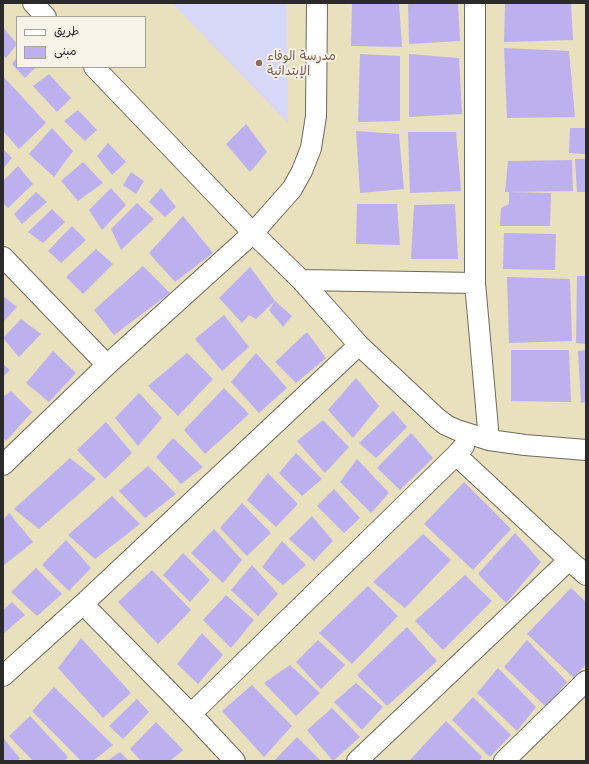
<!DOCTYPE html>
<meta charset="utf-8">
<style>
body{margin:0}
#map{position:relative;width:589px;height:764px;overflow:hidden;background:#e9e0bd;font-family:Mali,"Playpen Sans Arabic",sans-serif}
canvas{display:block}
.frame{position:absolute;inset:0;border:4px solid #2b2b2b;pointer-events:none}
.legend{position:absolute;left:16px;top:16px;width:130px;height:52px;box-sizing:border-box;background:#f7f3e8;border:1px solid #a5a39c;margin:0;padding:5px 7px;list-style:none;font-size:12px;color:#2b2b2b}
.legend li{display:flex;align-items:center;gap:8px;height:20px}
.legend b{width:20px;border:1px solid #a5a39c}
</style>
<div id="map">
<canvas width="589" height="764"></canvas>
<div class="frame"></div>
<ul class="legend">
<li><b style="height:5px;background:#fff"></b>طريق</li>
<li><b style="height:11px;background:#bcb0ee"></b>مبنى</li>
</ul>
</div>
<script>
const c = document.querySelector('canvas').getContext('2d');
c.lineJoin = 'round';
function fill(path, color) {
  c.fillStyle = color;
  c.fill(path, 'evenodd');
}
function toPath(rows) {
  const path = new Path2D();
  for (const r of rows) {
    path.moveTo(r[0], r[1]);
    for (let i = 2; i < r.length; i += 2) path.lineTo(r[i], r[i + 1]);
  }
  return path;
}
function strokePath(path, color, width, dash) {
  c.strokeStyle = color;
  c.lineWidth = width;
  c.lineCap = dash ? 'butt' : 'round';
  c.setLineDash(dash || []);
  c.stroke(path);
}
function label(font, color, halo, rows, align = 'center') {
  c.font = font + ' Mali,"Playpen Sans Arabic",sans-serif';
  c.lineWidth = 3.5;
  c.setLineDash([]);
  c.textBaseline = 'middle';
  c.strokeStyle = halo;
  c.fillStyle = color;
  for (const [text, x, y, turn = 0] of rows) {
    c.save();
    c.translate(x, y);
    c.rotate((+turn || 0) * Math.PI / 180);
    c.textAlign = isNaN(turn) ? turn : align;
    if (halo) c.strokeText(text, 0, 0);
    c.fillText(text, 0, 0);
    c.restore();
  }
}
fill(toPath([
 [172,3,287,3,288,123]
]), '#d7d7f8');
fill(toPath([
 [352,3,399,3,402,47,351,46],
 [408,3,458,3,460,41,409,44],
 [505,3,571,3,573,40,504,42],
 [3,27,17,44,6,58,3,55],
 [504,48,569,51,575,117,507,118],
 [360,54,400,56,400,121,358,122],
 [409,54,459,58,462,114,409,117],
 [17,57,17,67,36,67,25,78,12,64],
 [49,74,71,98,57,112,33,86],
 [3,76,46,123,19,149,3,131],
 [78,110,97,130,85,141,64,121],
 [246,124,267,152,250,172,226,144],
 [52,128,73,151,54,177,29,154],
 [570,128,586,128,586,154,569,153],
 [356,131,399,134,404,189,360,193],
 [408,132,456,132,461,191,410,193],
 [108,143,126,162,112,175,97,156],
 [3,149,12,158,3,169],
 [575,159,586,159,586,192,577,192],
 [572,160,573,191,505,192,508,161],
 [83,162,103,183,78,201,61,181],
 [18,166,33,184,8,208,3,203,3,181],
 [131,172,144,181,136,194,123,185],
 [111,188,126,205,102,230,89,210],
 [161,188,176,207,165,217,149,202],
 [36,192,47,202,22,224,14,214],
 [509,192,551,193,550,226,500,226,501,208,509,204],
 [137,203,154,219,121,250,111,229],
 [357,204,397,204,400,245,356,244],
 [455,204,458,259,411,259,414,205],
 [52,209,65,222,43,243,28,232],
 [183,216,213,253,175,282,149,253],
 [72,226,86,240,61,263,48,251],
 [504,233,556,234,555,270,503,269],
 [96,249,113,264,83,294,66,277],
 [143,266,170,293,114,335,94,310],
 [250,267,275,301,256,319,249,315,242,323,219,298],
 [577,276,586,276,586,344,576,343],
 [507,277,570,279,572,341,509,343],
 [3,296,17,307,3,322],
 [275,301,292,316,283,327,269,310],
 [224,315,249,347,222,371,195,339],
 [21,319,41,334,19,357,3,338],
 [307,332,326,358,296,383,275,362],
 [511,350,569,350,571,402,511,401],
 [586,350,586,402,581,403,578,351],
 [53,351,76,373,49,402,26,383],
 [187,353,213,379,178,416,148,386],
 [256,353,287,388,259,413,231,382],
 [3,364,10,370,3,377],
 [356,378,379,406,353,438,328,410],
 [224,388,249,414,205,454,184,430],
 [11,391,32,412,6,441,3,438,3,397],
 [139,393,162,418,138,446,115,418],
 [393,411,407,427,376,458,359,443],
 [323,420,349,447,325,473,297,441],
 [106,422,132,453,105,479,77,450],
 [411,433,433,458,400,490,377,468],
 [173,438,203,467,181,484,156,457],
 [296,453,322,479,302,496,279,473],
 [70,458,96,479,39,529,14,509],
 [357,459,389,493,371,513,340,482],
 [148,466,176,494,145,518,119,491],
 [268,473,298,504,276,527,247,500],
 [464,482,511,529,473,570,424,524],
 [334,489,360,518,344,533,317,506],
 [112,496,140,524,95,559,68,535],
 [242,503,271,533,247,556,220,528],
 [9,513,33,542,3,566,3,520],
 [312,516,333,541,314,561,289,539],
 [214,529,242,560,223,583,191,553],
 [515,533,541,562,506,603,478,574],
 [423,534,451,560,405,608,373,582],
 [66,540,91,568,69,591,42,565],
 [282,541,306,565,283,585,262,567],
 [183,553,210,580,190,602,163,575],
 [252,565,278,594,258,616,231,590],
 [36,568,62,594,37,616,11,592],
 [152,570,191,610,158,644,118,602],
 [465,575,492,601,443,650,415,621],
 [368,586,398,616,352,664,319,633],
 [571,588,586,602,586,664,574,678,527,634],
 [226,595,254,620,231,648,203,620],
 [12,602,25,615,3,634,3,610],
 [407,627,437,661,387,706,357,675],
 [202,633,223,655,198,684,177,664],
 [81,638,131,693,103,718,58,668],
 [318,640,345,665,321,689,296,662],
 [527,640,567,682,546,707,504,667],
 [290,665,320,693,296,716,264,683],
 [498,668,536,707,517,731,477,693],
 [356,683,383,707,362,730,334,702],
 [252,685,292,726,264,757,222,711],
 [54,687,113,745,93,761,81,761,32,711],
 [473,697,511,735,490,757,452,720],
 [137,699,149,712,123,739,109,726],
 [332,708,360,737,333,761,307,730],
 [30,716,68,757,64,761,33,761,9,736],
 [446,721,482,757,479,761,409,761],
 [156,722,183,750,170,761,141,761,130,749],
 [297,737,321,761,274,761],
 [3,738,20,758,17,761,3,761],
 [120,752,129,761,107,761]
]), '#bcb0ee');
const minor = toPath([
 [33,3,46,17],
 [475,3,475,283,489,440],
 [94,67,253,233,301,280,359,345,437,418,446,425,457,430,489,440,525,445,586,450],
 [3,257,107,365],
 [301,280,475,283],
 [3,465,107,365,253,233,292,189,302,171,311,148,316,116,317,3],
 [569,560,586,575],
 [3,676,83,604],
 [191,714,456,455,464,446],
 [235,761,191,714,83,604,359,345],
 [357,761,569,560,456,455],
 [504,761,586,681]
]);
strokePath(minor, '#6e6a5e', 22);
strokePath(minor, '#fff', 20);
for (const [x, y, r, color] of [
 [259,63,4,"#8d6e63"]
]) {
  const dot = new Path2D();
  dot.arc(x, y, r, 0, 2 * Math.PI);
  c.fillStyle = color;
  c.fill(dot);
  strokePath(dot, '#f7f3e8', 1.5);
}
label('13px', '#785e54', '#f7f3e8', [
 ["مدرسة الوفاء",267,56],
 ["الإبتدائية",267,71]
], 'left');
</script>
